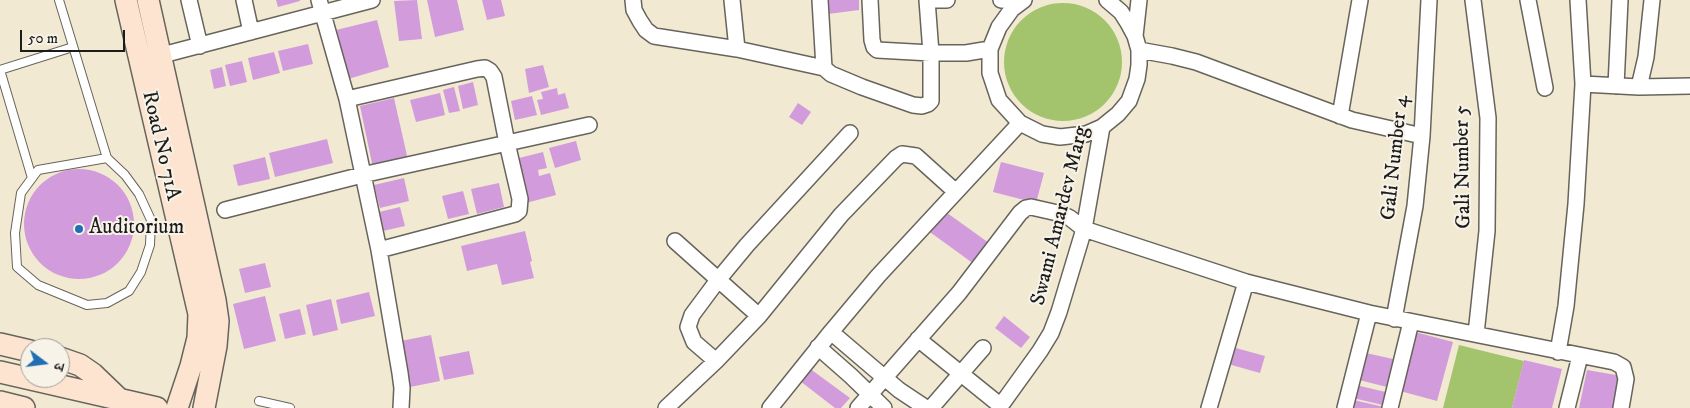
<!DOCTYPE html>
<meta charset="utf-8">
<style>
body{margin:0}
#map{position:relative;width:1690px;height:408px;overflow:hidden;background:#f1e9d2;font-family:"IM FELL DW Pica","Noto Serif Devanagari",serif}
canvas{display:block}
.north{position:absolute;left:20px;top:338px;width:50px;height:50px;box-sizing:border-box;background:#f7f3e8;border:1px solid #9f9d96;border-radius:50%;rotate:105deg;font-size:14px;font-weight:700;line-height:20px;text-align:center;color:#1c1c1c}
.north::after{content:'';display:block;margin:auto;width:18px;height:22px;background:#1f6fb2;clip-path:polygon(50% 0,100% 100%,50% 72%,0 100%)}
.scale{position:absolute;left:20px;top:30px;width:105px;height:22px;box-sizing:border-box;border:2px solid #1c1c1c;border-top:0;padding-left:6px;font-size:15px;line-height:18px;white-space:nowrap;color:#1c1c1c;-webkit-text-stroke:4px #f7f3e8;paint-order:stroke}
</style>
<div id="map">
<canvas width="1690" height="408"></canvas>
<div class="north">उ</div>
<div class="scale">50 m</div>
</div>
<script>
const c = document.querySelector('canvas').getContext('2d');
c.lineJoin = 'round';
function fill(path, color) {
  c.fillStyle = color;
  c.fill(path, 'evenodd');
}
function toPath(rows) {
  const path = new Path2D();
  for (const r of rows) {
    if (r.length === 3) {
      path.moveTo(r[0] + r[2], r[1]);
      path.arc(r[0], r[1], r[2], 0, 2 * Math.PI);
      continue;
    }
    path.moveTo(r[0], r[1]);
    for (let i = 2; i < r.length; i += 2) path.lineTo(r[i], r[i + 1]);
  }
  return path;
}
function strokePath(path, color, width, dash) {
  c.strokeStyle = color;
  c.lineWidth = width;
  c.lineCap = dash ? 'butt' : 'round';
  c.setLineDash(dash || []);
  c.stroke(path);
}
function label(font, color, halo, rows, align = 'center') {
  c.font = font + ' "IM FELL DW Pica",serif';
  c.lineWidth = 4;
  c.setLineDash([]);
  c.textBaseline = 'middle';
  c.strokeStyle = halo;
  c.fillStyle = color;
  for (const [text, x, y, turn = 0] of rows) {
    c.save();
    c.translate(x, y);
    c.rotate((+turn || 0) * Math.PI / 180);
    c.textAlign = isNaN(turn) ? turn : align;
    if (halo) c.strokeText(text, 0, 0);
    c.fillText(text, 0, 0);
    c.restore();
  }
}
fill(toPath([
 [1063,62,59],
 [1459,345,1524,361,1512,408,1443,408]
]), '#a3c46d');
fill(toPath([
 [276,0,300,0,300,1,278,7],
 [417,0,422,39,399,41,394,1],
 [427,0,457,0,464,30,435,37],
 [482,0,501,0,505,16,487,20],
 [828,0,859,0,859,10,828,14],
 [377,20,389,67,348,79,336,30],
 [308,44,313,64,283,71,278,51],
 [274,52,280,73,253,80,248,58],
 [242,61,247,82,230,86,225,65],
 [543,65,549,87,529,93,525,69],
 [222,67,226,86,214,89,210,70],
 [473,82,478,105,463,109,458,86],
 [454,87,460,111,449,113,443,90],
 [557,88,558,95,565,93,569,108,541,115,537,100,543,99,541,92],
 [440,93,445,115,416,122,410,100],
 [532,96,537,115,515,120,511,101],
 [394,98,408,160,373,168,360,106],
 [798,103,811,112,802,125,789,117],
 [327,139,333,163,275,177,269,153],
 [576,141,581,160,555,168,549,148],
 [543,152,547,168,538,170,539,176,550,173,556,195,526,203,515,159],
 [265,157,270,179,238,186,233,165],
 [1001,162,1044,173,1036,203,993,192],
 [79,224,55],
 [404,178,409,201,380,208,374,185],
 [499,183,504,207,477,214,471,189],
 [463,191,469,214,448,219,442,196],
 [400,207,405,226,383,231,379,212],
 [943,210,989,243,974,264,927,230],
 [525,231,532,261,530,262,534,278,502,285,497,264,467,271,461,246],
 [265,263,271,287,245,293,239,269],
 [369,292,375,316,341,324,336,300],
 [265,296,276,341,244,349,233,304],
 [331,299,338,330,313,336,306,305],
 [300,309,306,334,285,339,279,314],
 [1004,316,1030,337,1021,348,995,328],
 [1415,332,1453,342,1437,401,1400,391],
 [431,335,440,381,410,387,401,341],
 [1232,347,1265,356,1260,373,1228,364],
 [469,351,474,374,444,380,439,357],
 [1366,353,1393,359,1387,387,1359,380],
 [1524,360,1562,369,1552,408,1512,408],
 [809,368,850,398,841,408,835,408,800,381],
 [1587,370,1622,376,1615,408,1579,408],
 [1356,385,1390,393,1387,406,1353,398],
 [1349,399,1384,407,1384,408,1347,408]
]), '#d29cdc');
const lane = toPath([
 [59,0,107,158,125,175,139,194,151,220,150,245,141,272,129,291,107,303,87,305,38,285,17,267,15,233,21,193,38,170,107,158],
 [0,70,32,178],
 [0,70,73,47],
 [259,401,290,408]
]);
const street = toPath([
 [189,0,200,46],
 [244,0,251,32],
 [319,0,347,99,379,250,400,373,402,388,401,408],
 [633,0,634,10,640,21,646,30,654,36,737,49,824,68,831,74,862,87,913,105,922,106,928,104,931,101,931,53,927,0],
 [732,0,737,49],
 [820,0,824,68],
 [870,0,872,40,874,47,877,50,931,53,966,53,990,49],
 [930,0,947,0],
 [1001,0,1021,1],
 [1024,0,1012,9,999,27,990,49,990,73,999,100,1020,123,1042,134,1060,137,1086,134,1102,127,1118,114,1129,101,1137,79,1139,65,1139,50,1135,36,1139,0],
 [1107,0,1121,12,1128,23,1135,36],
 [1473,0,1488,118,1487,231,1476,334],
 [1528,0,1545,88],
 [1139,50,1172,56,1196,62,1352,120,1422,136],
 [151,58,372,0],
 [1583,84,1639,87,1646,57,1652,0],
 [1616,86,1620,0],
 [1639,87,1690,86],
 [347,99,477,69,485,68,490,71,494,77,507,143,520,199,519,211,515,214,379,250],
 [1340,116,1360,0],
 [225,210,362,175,589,125],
 [675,241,759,316],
 [1394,319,1415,206,1422,136,1429,0],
 [831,332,878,276,1020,123],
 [918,339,1001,406],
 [818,347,851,376,884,408],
 [1558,352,1566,306,1576,204,1583,84,1578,0],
 [716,361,694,342,688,327,692,315,718,280,747,245,850,133],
 [666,408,716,361,759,316,841,215,896,158,902,154,916,156,956,192],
 [770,408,831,332,899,390,926,408],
 [858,408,959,293,1020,213,1026,208,1031,207,1062,214,1070,218,1084,229,1246,282,1369,313,1614,362,1623,367,1626,379,1621,408],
 [931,408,983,348],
 [999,408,1040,351,1051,333,1059,312,1084,229,1102,127],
 [1209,408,1246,282],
 [1345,408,1369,313],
 [1390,408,1411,322],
 [1567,408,1580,356]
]);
const secondary = toPath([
 [126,0,199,314,198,338,191,366,177,408],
 [148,0,215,300,218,321,216,346,204,408],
 [0,344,30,351],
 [60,358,80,365,93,374,118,398],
 [0,372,157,408],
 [0,402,24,408]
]);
strokePath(lane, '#67645c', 10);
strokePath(street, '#67645c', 18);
strokePath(secondary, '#67645c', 24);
strokePath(lane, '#fff', 8);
strokePath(street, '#fff', 15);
strokePath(secondary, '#fde4d0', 21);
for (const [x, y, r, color] of [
 [79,229,5,"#1f6fb2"]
]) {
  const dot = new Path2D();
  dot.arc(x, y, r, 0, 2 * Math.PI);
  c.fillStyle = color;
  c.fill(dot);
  strokePath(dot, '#f7f3e8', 2);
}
label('21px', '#1c1c1c', '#f7f3e8', [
 ["Road No 71A",160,146,77],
 ["Gali Number 4",1396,158,-84],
 ["Gali Number 5",1464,167,-91],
 ["Swami Amardev Marg",1061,216,-76]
]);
label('21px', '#1c1c1c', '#f7f3e8', [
 ["Auditorium",89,229]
], 'left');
</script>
